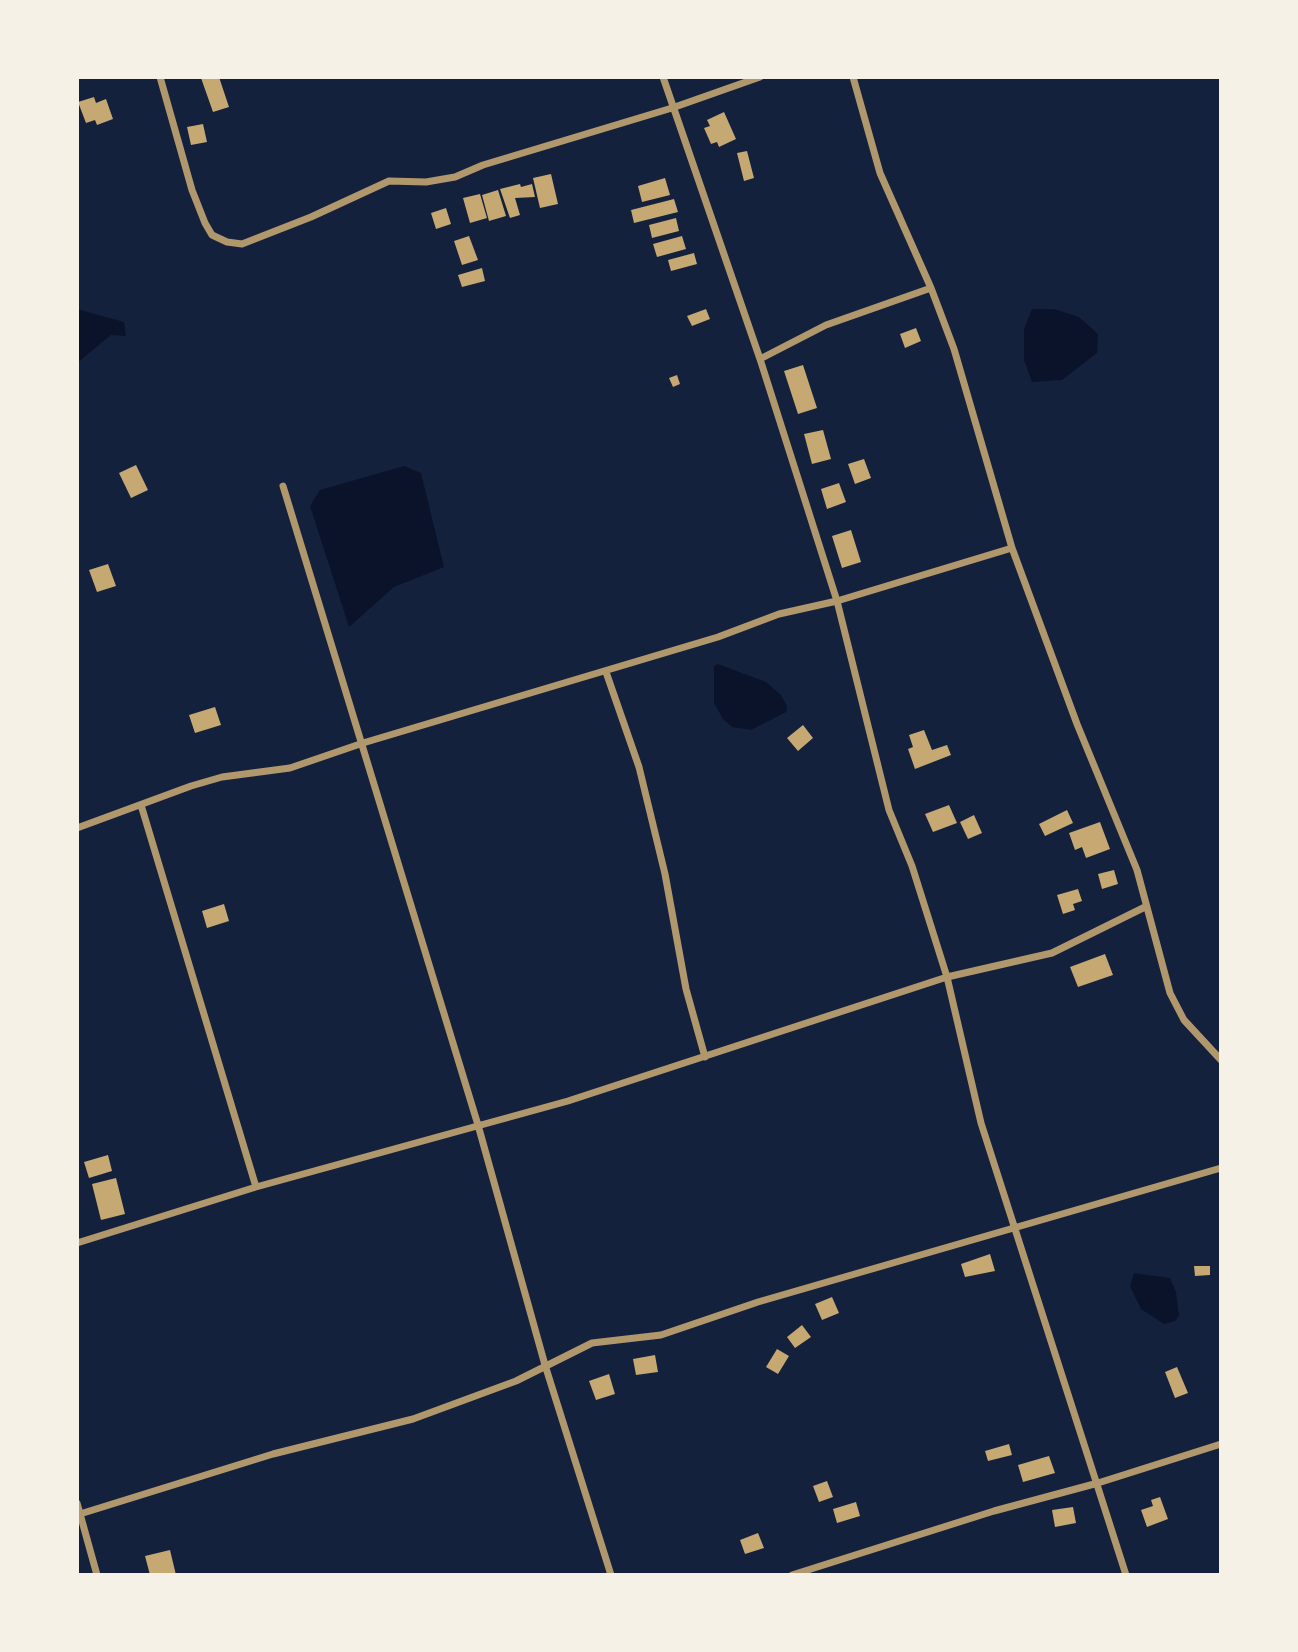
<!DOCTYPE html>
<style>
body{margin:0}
#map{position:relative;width:1298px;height:1652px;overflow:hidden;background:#14213d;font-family:Commissioner,sans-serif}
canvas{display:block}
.frame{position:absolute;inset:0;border:79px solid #f6f1e7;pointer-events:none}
</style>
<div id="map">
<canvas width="1298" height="1652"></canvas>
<div class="frame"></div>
</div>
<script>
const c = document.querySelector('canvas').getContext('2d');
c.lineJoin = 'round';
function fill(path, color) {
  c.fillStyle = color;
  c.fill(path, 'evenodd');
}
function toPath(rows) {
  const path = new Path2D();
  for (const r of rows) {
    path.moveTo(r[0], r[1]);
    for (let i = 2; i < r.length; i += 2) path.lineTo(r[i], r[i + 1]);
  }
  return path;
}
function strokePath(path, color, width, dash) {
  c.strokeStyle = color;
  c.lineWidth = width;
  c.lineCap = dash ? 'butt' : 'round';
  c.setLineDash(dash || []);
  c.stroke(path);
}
fill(toPath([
 [77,309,124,322,126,336,111,335,77,363],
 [1032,309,1054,309,1079,317,1098,334,1097,353,1062,380,1032,382,1024,360,1024,329],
 [404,466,421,473,444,567,394,587,349,627,310,506,320,490],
 [718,664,766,682,781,695,787,706,786,712,751,730,732,727,723,719,714,703,714,666],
 [1134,1273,1170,1278,1176,1292,1179,1316,1175,1321,1164,1324,1141,1309,1130,1286]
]), '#0b132b');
fill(toPath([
 [204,77,219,77,229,107,213,112,201,78],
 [94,97,96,103,106,99,113,119,97,125,95,120,86,123,78,102],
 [724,112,736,139,719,147,717,142,711,144,704,128,710,126,707,120],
 [203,124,207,142,191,145,187,127],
 [747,151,754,178,744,181,737,153],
 [551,174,558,204,540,208,533,178],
 [665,178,670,195,642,202,638,186],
 [520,184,521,187,532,184,535,197,515,198,520,215,510,218,500,189],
 [498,190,506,216,489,221,482,195],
 [480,194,487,218,470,223,463,198],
 [674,199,678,212,634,223,631,210],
 [446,208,451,224,436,229,431,213],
 [676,218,679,231,652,238,649,225],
 [469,236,478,260,462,265,454,241],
 [682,236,686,249,657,257,653,244],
 [694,253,697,264,671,271,668,260],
 [482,268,485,281,462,287,458,275],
 [706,309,710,319,692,326,687,316],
 [916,328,921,341,905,348,900,334],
 [803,365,817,408,798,414,784,371],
 [677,375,680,384,673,387,669,378],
 [823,430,831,459,812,464,804,434],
 [864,459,871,478,855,484,848,464],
 [136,465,148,490,131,498,119,473],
 [839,483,846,502,827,509,821,489],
 [851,530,861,562,842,568,832,536],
 [108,564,116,586,97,592,89,570],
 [215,707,221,725,195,733,189,715],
 [803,725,813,738,798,751,787,738],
 [924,730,932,750,947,745,951,755,915,769,908,749,913,747,909,735],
 [949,805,957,823,933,832,925,814],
 [1067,810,1073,823,1045,836,1039,824],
 [974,815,982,833,968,839,960,822],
 [1100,822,1110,849,1086,858,1082,847,1075,850,1069,833],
 [1114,870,1118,884,1102,889,1098,874],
 [1078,889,1082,901,1073,904,1075,910,1063,914,1057,895],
 [224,904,229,921,207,928,202,911],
 [1105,954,1113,975,1078,987,1070,967],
 [108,1155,112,1171,89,1178,84,1162],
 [116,1178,125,1214,101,1220,92,1184],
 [990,1254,995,1271,965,1277,961,1264],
 [1194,1266,1210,1266,1210,1275,1195,1276],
 [832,1297,839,1313,822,1320,815,1304],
 [802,1325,811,1337,795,1348,787,1337],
 [777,1349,789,1356,778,1374,766,1367],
 [655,1355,658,1372,636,1375,633,1359],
 [1177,1367,1188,1393,1175,1398,1165,1372],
 [609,1374,615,1394,596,1400,589,1381],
 [1009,1444,1012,1455,988,1461,985,1451],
 [1049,1456,1055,1473,1023,1482,1018,1465],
 [827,1481,833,1497,819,1502,813,1486],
 [1160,1497,1168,1519,1147,1527,1141,1510,1153,1506,1151,1500],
 [856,1502,860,1516,837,1523,833,1509],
 [1073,1507,1076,1523,1055,1527,1052,1510],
 [758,1533,764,1548,745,1554,740,1540],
 [170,1550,176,1575,150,1575,145,1556]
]), '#c6a872');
strokePath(toPath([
 [160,77,192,190,205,223,212,235,227,242,242,244,311,217,389,181,426,182,455,177,483,165,672,108,760,77],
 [663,77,760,359,837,601,889,810,912,866,947,977,981,1123,1126,1575],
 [853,77,880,173,931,288,954,349,1012,548,1077,724,1137,870,1170,993,1184,1020,1221,1060],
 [760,359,826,325,931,288],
 [283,486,478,1125,545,1365,611,1575],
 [606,672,639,767,665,874,686,989,705,1057],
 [141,805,256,1187],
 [77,828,191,786,222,777,290,768,363,743,718,637,779,614,837,601,1012,548],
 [77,1243,256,1187,568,1101,947,977,1052,953,1145,907],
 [77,1503,97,1575],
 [80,1514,273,1454,413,1419,516,1381,592,1343,661,1335,758,1302,1221,1168],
 [792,1575,994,1511,1098,1483,1221,1444]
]), '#b1986c', 7);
</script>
